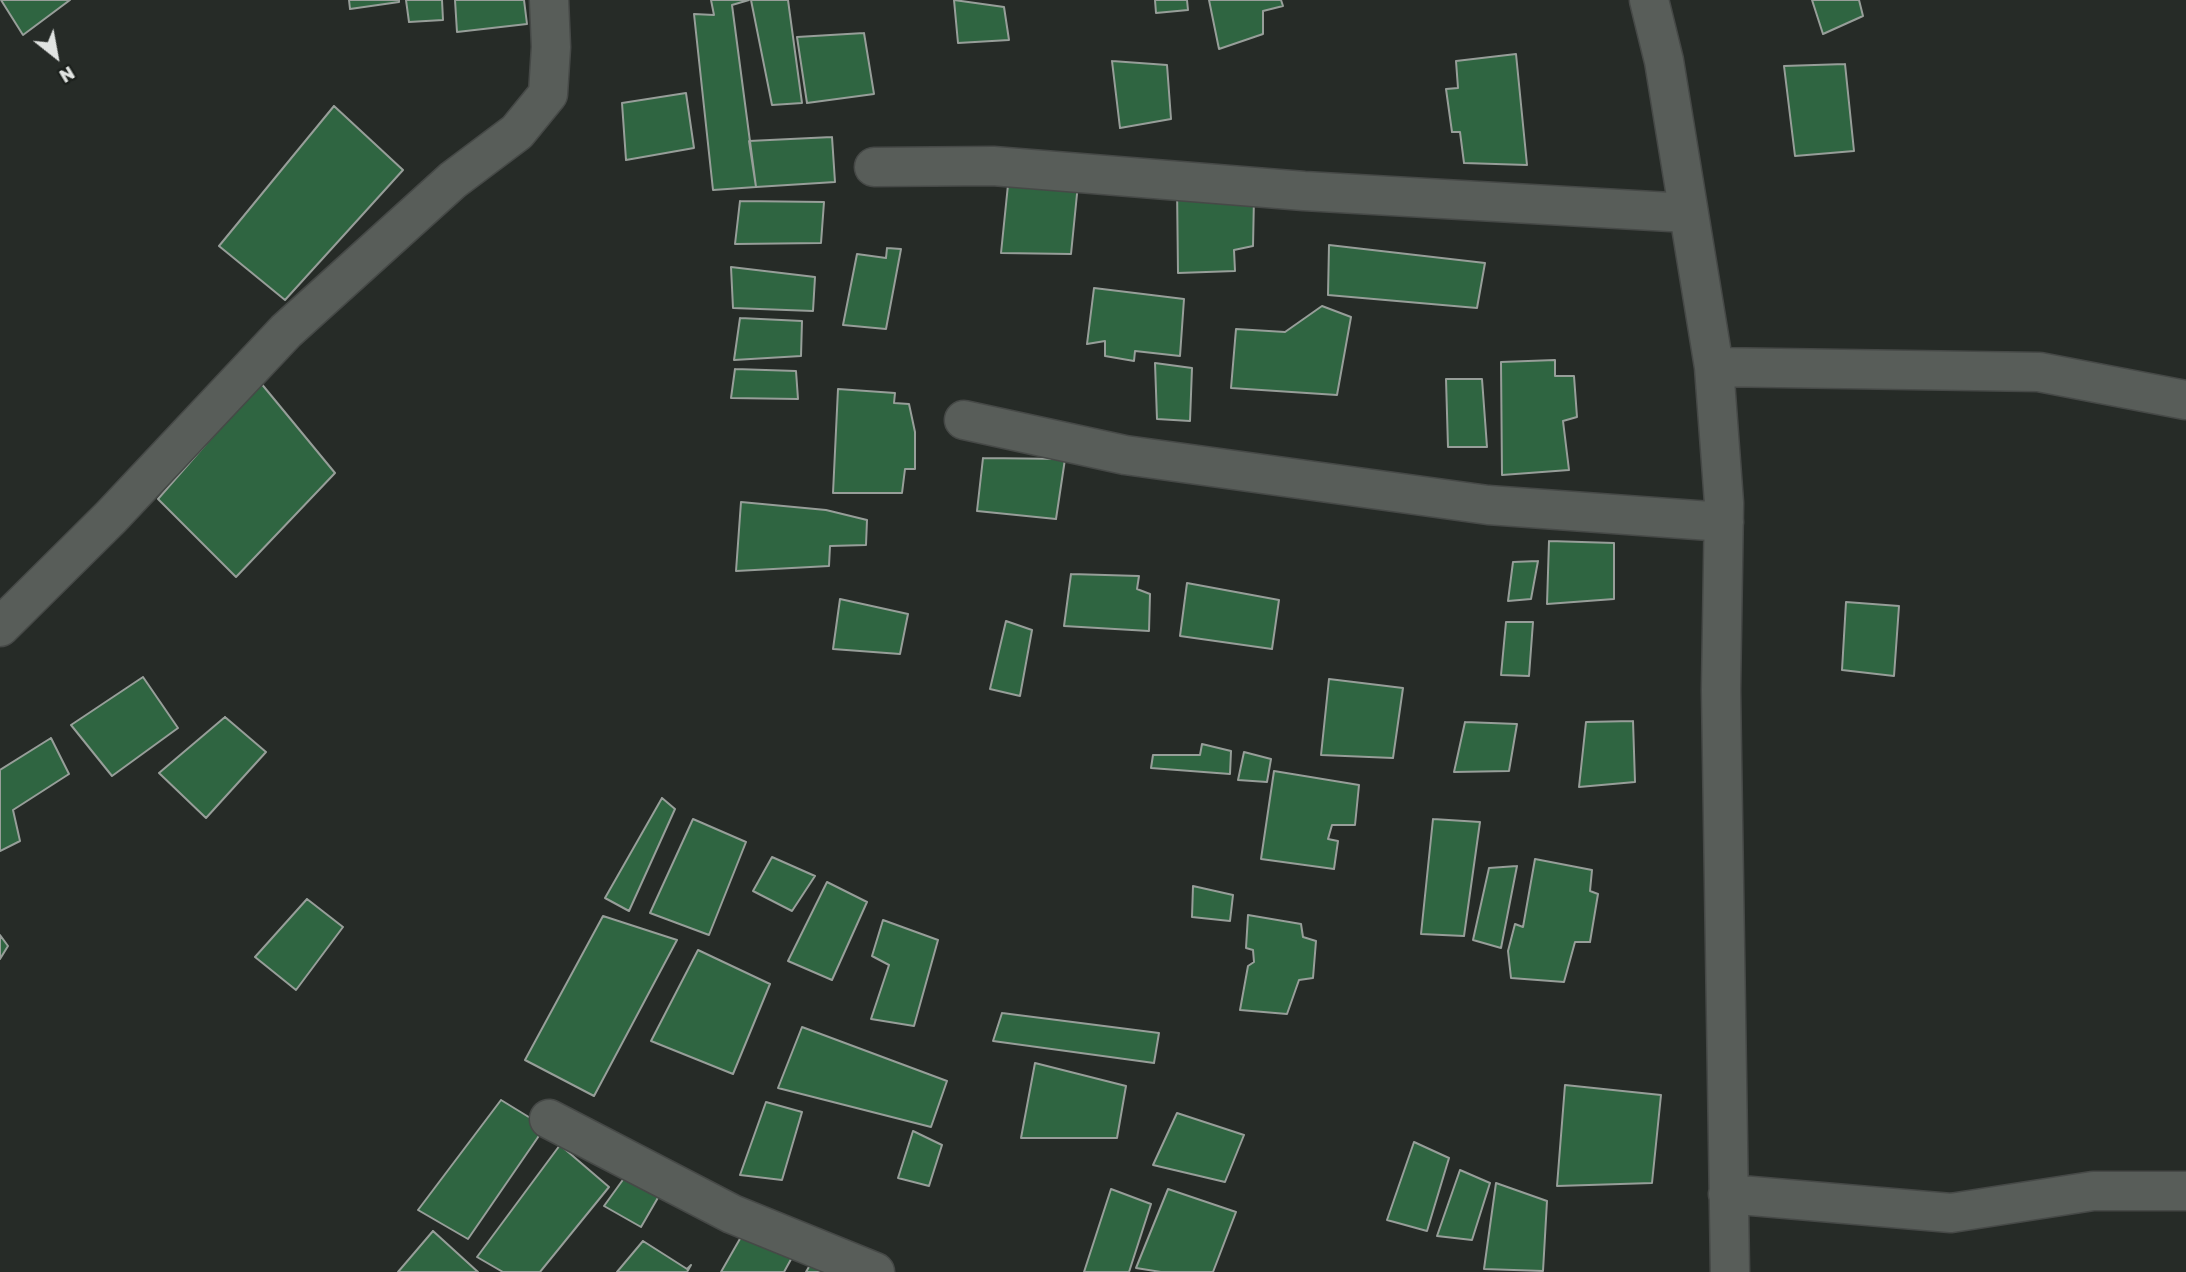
<!DOCTYPE html>
<style>
body{margin:0}
#map{position:relative;width:2186px;height:1272px;overflow:hidden;background:#262b27;font-family:Rubik,sans-serif}
canvas{display:block}
.north{position:absolute;left:21px;top:21px;width:70px;height:70px;-webkit-text-stroke:5px #1c211d;paint-order:stroke;rotate:149deg;font-size:19px;font-weight:700;line-height:28px;text-align:center;color:#e1e4e2}
.north::after{content:'';display:block;margin:auto;width:24px;height:32px;background:#e1e4e2;clip-path:polygon(50% 0,100% 100%,50% 72%,0 100%)}
</style>
<div id="map">
<canvas width="2186" height="1272"></canvas>
<div class="north">N</div>
</div>
<script>
const c = document.querySelector('canvas').getContext('2d');
c.lineJoin = 'round';
function fill(path, color) {
  c.fillStyle = color;
  c.fill(path, 'evenodd');
}
function toPath(rows) {
  const path = new Path2D();
  for (const r of rows) {
    path.moveTo(r[0], r[1]);
    for (let i = 2; i < r.length; i += 2) path.lineTo(r[i], r[i + 1]);
  }
  return path;
}
function strokePath(path, color, width, dash) {
  c.strokeStyle = color;
  c.lineWidth = width;
  c.lineCap = dash ? 'butt' : 'round';
  c.setLineDash(dash || []);
  c.stroke(path);
}
const building = toPath([
 [1,0,70,0,23,35,1,0],
 [349,0,399,0,399,2,350,9,349,0],
 [406,0,442,0,443,20,409,22,406,0],
 [455,0,524,0,527,24,457,32,455,0],
 [711,0,749,0,732,5,756,187,713,190,694,14,714,15,711,0],
 [751,0,788,0,802,103,772,105,751,0],
 [954,0,1004,7,1009,40,958,43,954,0],
 [1155,0,1187,0,1188,10,1156,13,1155,0],
 [1209,0,1281,0,1283,6,1263,11,1263,34,1219,49,1209,0],
 [1812,0,1859,0,1863,16,1823,34,1812,0],
 [864,33,874,94,807,103,797,37,864,33],
 [1516,54,1527,165,1464,163,1460,132,1452,132,1446,89,1458,88,1456,61,1516,54],
 [1112,61,1167,65,1171,119,1120,128,1112,61],
 [1845,64,1854,151,1795,156,1784,66,1845,64],
 [686,93,694,148,626,160,622,103,686,93],
 [334,106,403,170,285,300,219,246,334,106],
 [832,137,835,182,756,187,749,141,832,137],
 [1009,175,1078,184,1071,254,1001,253,1009,175],
 [1177,186,1254,197,1253,246,1234,250,1235,271,1178,273,1177,186],
 [740,201,824,202,821,243,735,244,740,201],
 [1329,245,1485,263,1477,308,1328,295,1329,245],
 [887,248,901,249,886,329,843,325,857,254,886,258,887,248],
 [731,267,815,277,813,311,733,308,731,267],
 [1094,288,1184,299,1180,356,1135,351,1134,361,1105,356,1105,341,1087,344,1094,288],
 [1322,306,1351,317,1337,395,1231,388,1236,329,1285,332,1322,306],
 [740,318,802,321,801,356,734,360,740,318],
 [1555,360,1555,376,1574,376,1577,417,1563,421,1569,470,1502,475,1501,362,1555,360],
 [1155,363,1192,368,1190,421,1157,419,1155,363],
 [735,369,796,371,798,399,731,398,735,369],
 [1446,379,1482,379,1487,447,1448,447,1446,379],
 [260,382,335,473,236,577,158,499,260,382],
 [838,389,895,393,894,403,909,404,915,432,915,469,905,469,902,493,833,493,838,389],
 [983,458,1065,459,1056,519,977,511,983,458],
 [741,502,826,510,867,520,866,545,830,546,829,566,736,571,741,502],
 [1549,541,1614,543,1614,599,1547,604,1549,541],
 [1538,561,1531,599,1508,601,1513,562,1538,561],
 [1071,574,1139,576,1137,589,1150,594,1149,631,1064,626,1071,574],
 [1187,583,1279,600,1272,649,1180,636,1187,583],
 [840,599,908,614,900,654,833,649,840,599],
 [1846,602,1899,606,1894,676,1842,670,1846,602],
 [1006,621,1032,630,1020,696,990,689,1006,621],
 [1506,622,1533,622,1529,676,1501,675,1506,622],
 [143,677,178,728,112,776,71,725,143,677],
 [1329,679,1403,688,1393,758,1321,755,1329,679],
 [225,717,266,752,206,818,159,773,225,717],
 [1633,721,1635,782,1579,787,1586,722,1633,721],
 [1465,722,1517,724,1509,771,1454,772,1465,722],
 [51,738,69,774,13,810,20,841,0,851,0,770,51,738],
 [1202,744,1231,751,1230,774,1151,768,1153,755,1200,755,1202,744],
 [1244,752,1271,759,1267,782,1238,780,1244,752],
 [1274,771,1359,785,1355,825,1332,825,1328,839,1338,841,1334,869,1261,859,1274,771],
 [662,798,675,809,629,911,605,898,662,798],
 [693,819,746,842,709,935,650,913,693,819],
 [1433,819,1480,822,1464,936,1421,934,1433,819],
 [772,857,815,876,792,911,753,891,772,857],
 [1535,859,1592,870,1590,891,1598,894,1590,942,1575,942,1564,982,1511,978,1508,951,1515,924,1523,927,1535,859],
 [1517,866,1501,948,1473,940,1489,868,1517,866],
 [827,882,867,902,832,980,788,961,827,882],
 [1193,886,1233,895,1230,921,1192,917,1193,886],
 [307,899,343,927,296,990,255,957,307,899],
 [1248,915,1301,924,1303,937,1316,941,1313,978,1299,980,1287,1014,1240,1010,1248,966,1254,962,1253,950,1246,948,1248,915],
 [603,916,677,940,594,1096,525,1060,603,916],
 [883,920,938,940,914,1026,871,1019,889,965,872,956,883,920],
 [0,935,8,946,0,959,0,935],
 [698,950,770,984,733,1074,651,1041,698,950],
 [1002,1013,1159,1033,1154,1063,993,1041,1002,1013],
 [802,1027,947,1081,931,1127,778,1088,802,1027],
 [1035,1063,1126,1086,1117,1138,1021,1138,1035,1063],
 [1565,1085,1661,1095,1652,1183,1557,1186,1565,1085],
 [501,1100,545,1127,468,1239,418,1210,501,1100],
 [766,1102,802,1112,782,1180,740,1175,766,1102],
 [1177,1113,1244,1135,1225,1182,1153,1165,1177,1113],
 [913,1131,942,1145,929,1186,898,1178,913,1131],
 [1414,1142,1449,1158,1427,1231,1387,1220,1414,1142],
 [560,1145,609,1187,540,1272,503,1272,477,1257,560,1145],
 [630,1170,663,1189,641,1227,604,1206,630,1170],
 [1460,1170,1490,1183,1472,1240,1437,1236,1460,1170],
 [1496,1183,1547,1201,1543,1271,1484,1269,1496,1183],
 [1111,1189,1151,1204,1129,1272,1084,1272,1111,1189],
 [1168,1189,1236,1212,1213,1272,1161,1272,1136,1268,1168,1189],
 [745,1230,795,1252,784,1272,721,1272,745,1230],
 [433,1231,478,1272,398,1272,433,1231],
 [643,1241,687,1269,691,1265,687,1272,617,1272,643,1241],
 [814,1258,833,1272,806,1272,814,1258]
]);
fill(building, '#2f6541');
strokePath(building, '#979e99', 2);
const minor = toPath([
 [1649,0,1664,61,1714,367,1724,503,1721,690,1730,1272],
 [874,167,993,166,1304,191,1688,213],
 [1714,367,2039,372,2186,400],
 [964,420,1125,455,1488,505,1724,522],
 [0,627,111,517,286,331,453,180,517,132,548,94,551,47,549,0],
 [549,1119,732,1214,875,1272],
 [1728,1194,1951,1213,2093,1191,2186,1191]
]);
strokePath(minor, '#464947', 41);
strokePath(minor, '#585d59', 38);
</script>
